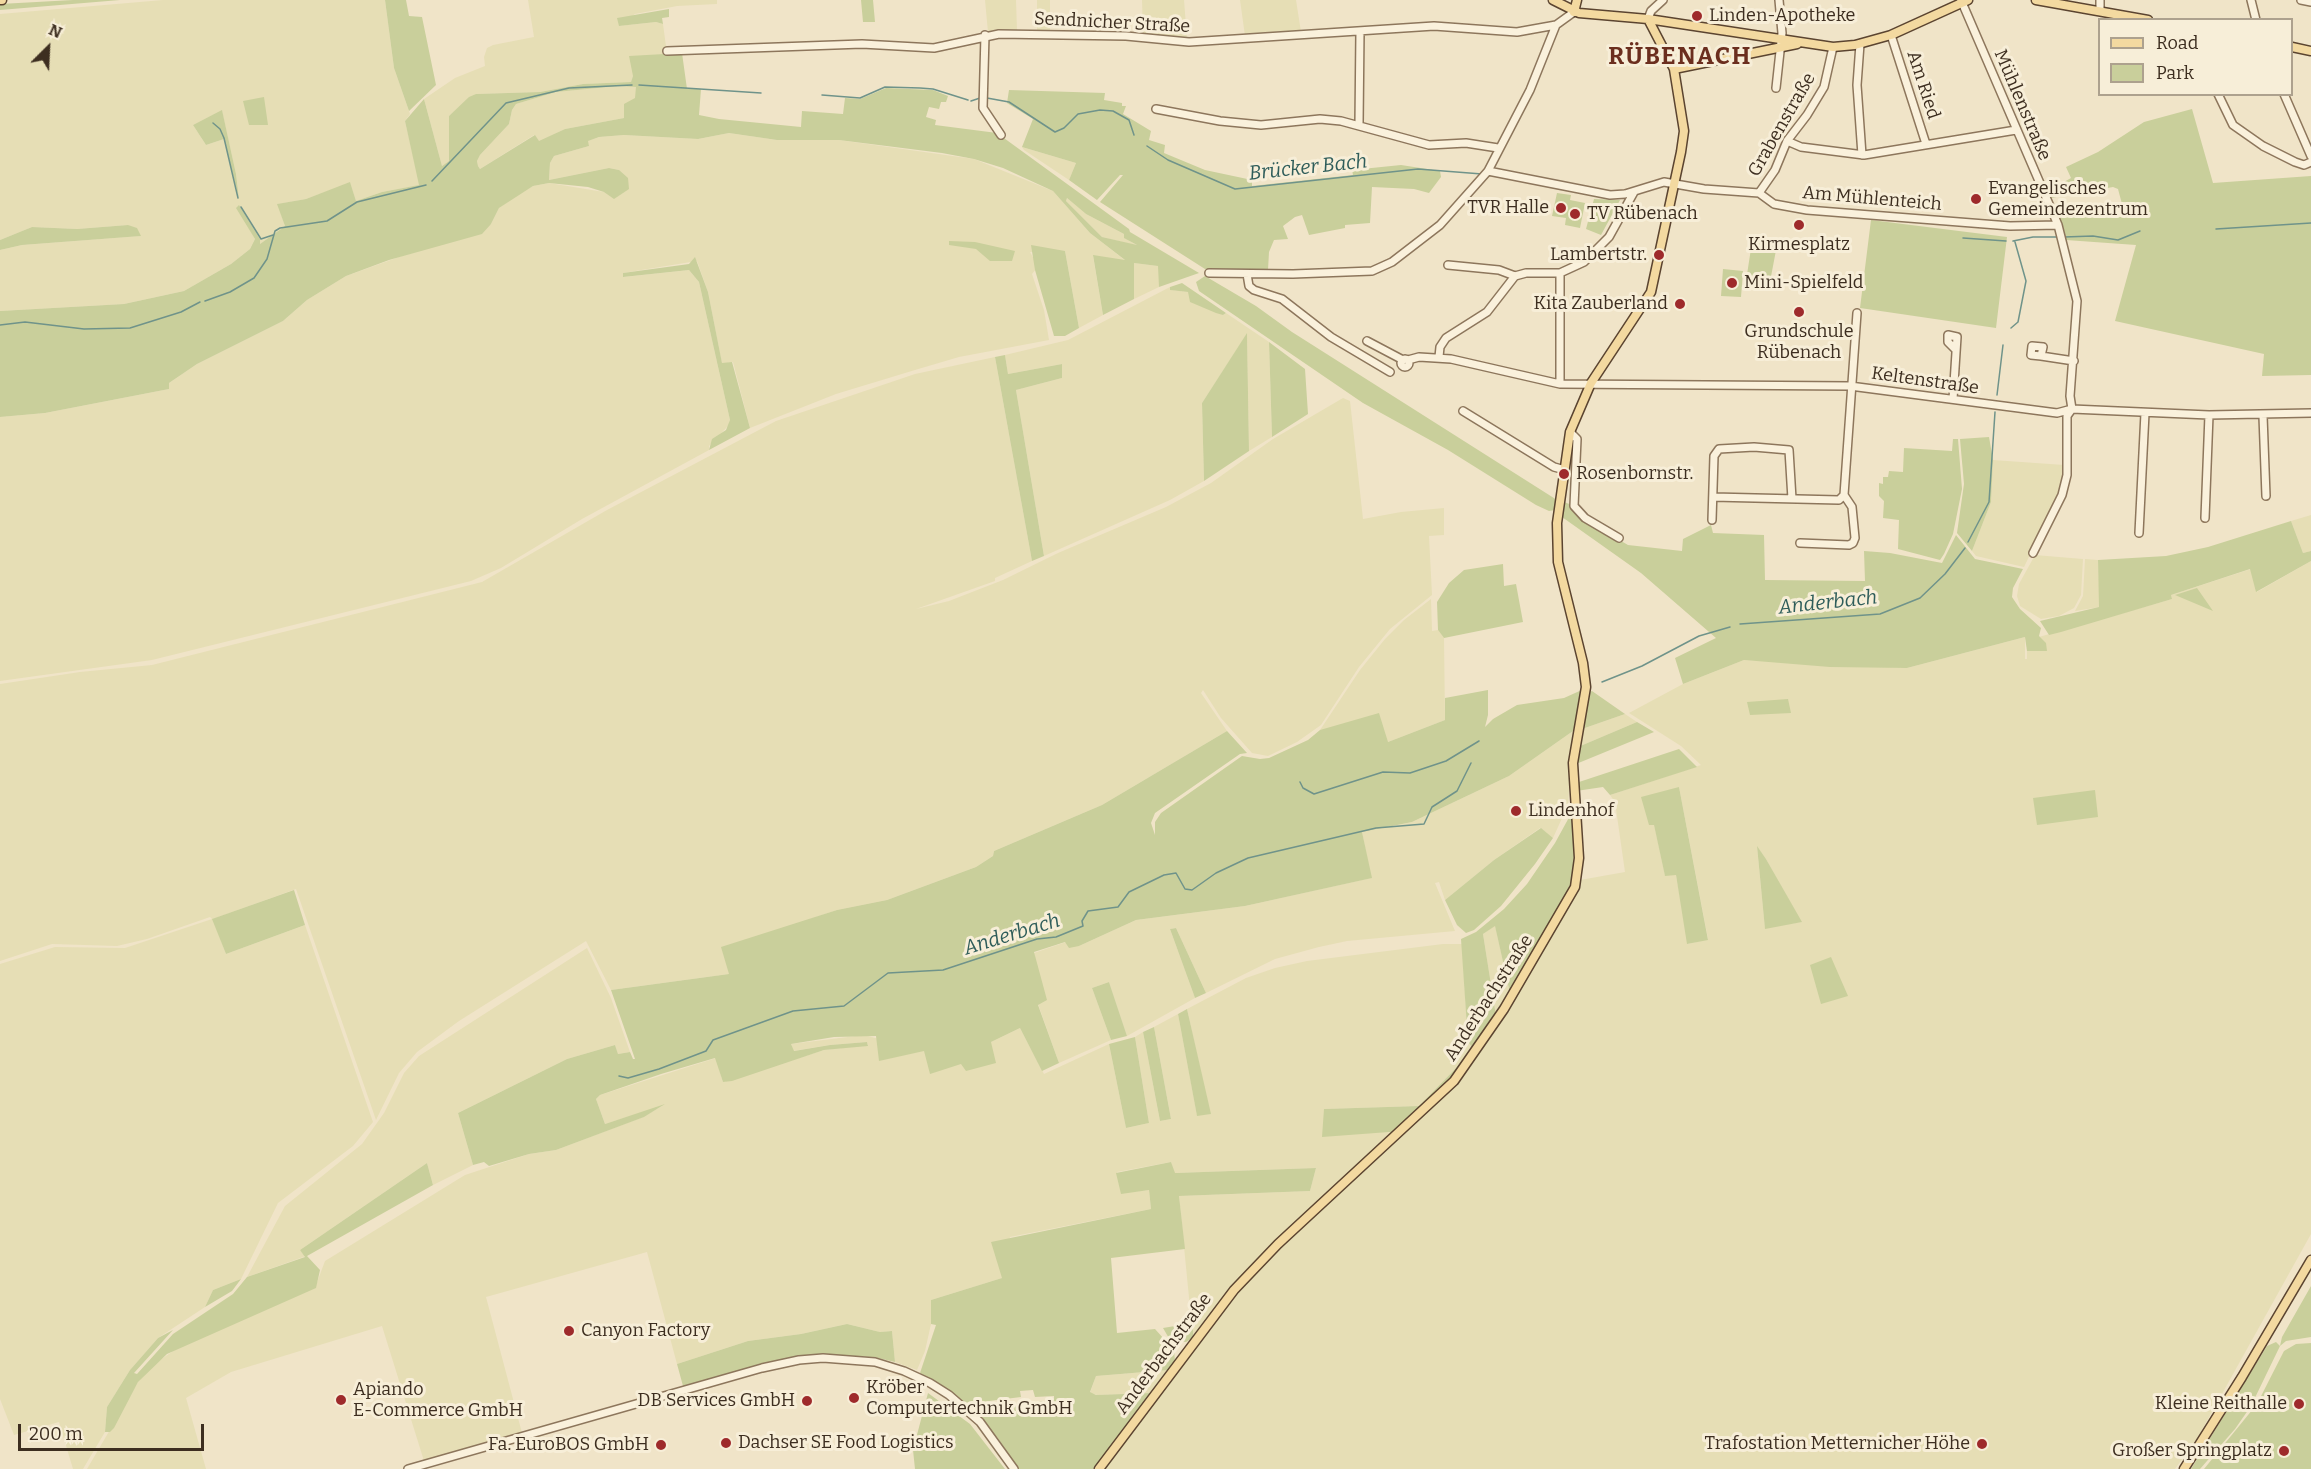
<!DOCTYPE html>
<meta charset="utf-8">
<style>
body{margin:0}
#map{position:relative;width:2311px;height:1469px;overflow:hidden;background:#f0e4c8;font-family:Bitter,serif}
canvas{display:block}
.legend{position:absolute;left:2098px;top:18px;width:195px;height:78px;box-sizing:border-box;background:#f7eed8;border:2px solid #ada18e;margin:0;padding:8px 10px;list-style:none;font-size:18px;color:#3d2e20}
.legend li{display:flex;align-items:center;gap:12px;height:30px}
.legend b{width:30px;border:2px solid #ada18e}
.north{position:absolute;left:18px;top:18px;width:60px;height:60px;-webkit-text-stroke:4px #f7eed8;paint-order:stroke;rotate:24deg;font-size:16px;font-weight:700;line-height:24px;text-align:center;color:#3d2e20}
.north::after{content:'';display:block;margin:auto;width:21px;height:27px;background:#3d2e20;clip-path:polygon(50% 0,100% 100%,50% 72%,0 100%)}
.scale{position:absolute;left:18px;top:1424px;width:186px;height:27px;box-sizing:border-box;border:3px solid #3d2e20;border-top:0;padding-left:8px;font-size:18px;line-height:21px;white-space:nowrap;color:#3d2e20;-webkit-text-stroke:4px #f7eed8;paint-order:stroke}
</style>
<div id="map">
<canvas width="2311" height="1469"></canvas>
<ul class="legend">
<li><b style="height:8px;background:#f3d9a0"></b>Road</li>
<li><b style="height:16px;background:#c9cf9b"></b>Park</li>
</ul>
<div class="north">N</div>
<div class="scale">200 m</div>
</div>
<script>
const c = document.querySelector('canvas').getContext('2d');
c.lineJoin = 'round';
function fill(path, color) {
  c.fillStyle = color;
  c.fill(path, 'evenodd');
}
function toPath(rows) {
  const path = new Path2D();
  for (const r of rows) {
    if (r.length === 3) {
      path.moveTo(r[0] + r[2], r[1]);
      path.arc(r[0], r[1], r[2], 0, 2 * Math.PI);
      continue;
    }
    path.moveTo(r[0], r[1]);
    for (let i = 2; i < r.length; i += 2) path.lineTo(r[i], r[i + 1]);
  }
  return path;
}
function strokePath(path, color, width, dash) {
  c.strokeStyle = color;
  c.lineWidth = width;
  c.lineCap = dash ? 'butt' : 'round';
  c.setLineDash(dash || []);
  c.stroke(path);
}
function label(font, color, halo, rows, align = 'center') {
  c.font = font + ' Bitter,serif';
  c.lineWidth = 6;
  c.setLineDash([]);
  c.textBaseline = 'middle';
  c.strokeStyle = halo;
  c.fillStyle = color;
  for (const [text, x, y, turn = 0] of rows) {
    c.save();
    c.translate(x, y);
    c.rotate((+turn || 0) * Math.PI / 180);
    c.textAlign = isNaN(turn) ? turn : align;
    if (halo) c.strokeText(text, 0, 0);
    c.fillText(text, 0, 0);
    c.restore();
  }
}
fill(toPath([
 [163,0,385,0,394,68,410,114,405,121,420,185,382,192,356,201,350,183,306,199,278,204,285,226,259,245,260,239,238,206,255,239,250,249,231,264,184,291,124,304,0,311,0,250,22,245,140,236,128,225,77,229,32,227,0,240,0,14],
 [222,111,236,174,239,198,224,139,206,145,193,125],
 [528,0,717,0,717,4,677,6,635,14,619,26,656,22,663,24,667,54,633,76,631,82,583,84,540,92,476,94,449,116,449,161,442,166,424,99,455,78,485,66,484,57,487,48,493,45,534,37],
 [985,0,1016,0,1017,30,988,32],
 [1037,0,1050,0,1050,30,1037,31],
 [1142,0,1184,0,1187,39,1143,35],
 [1240,0,1296,0,1301,32,1245,36],
 [618,86,636,87,637,95,624,118,565,129,539,142,534,135,480,169,478,166,477,161,480,155,509,124,512,110,516,104,556,92],
 [729,133,777,140,839,140,974,159,1053,191,1090,233,1126,261,1093,256,1103,315,1079,328,1065,251,1030,252,1035,261,1037,268,1032,274,1044,310,1049,340,959,357,915,370,836,394,750,428,733,362,722,364,708,292,697,261,623,273,624,277,689,270,699,282,730,420,729,425,709,446,709,450,582,519,501,568,471,581,152,660,0,681,0,417,45,413,169,389,169,383,197,364,283,321,307,300,346,276,491,224,499,208,520,192,533,186,549,183,604,192,619,170,609,168,549,180,550,163,554,156,589,146,587,141,599,137,624,135,698,139],
 [1022,147,1076,163,1069,180,1024,150],
 [1067,198,1086,214,1124,234,1125,238,1138,246,1102,237,1066,201],
 [1134,263,1159,266,1159,287,1134,299],
 [1170,287,1171,290,1188,292,1223,315,1226,313,1269,342,1272,437,1249,451,1247,334,1202,403,1204,481,1170,500,1044,556,1016,390,1062,378,1062,364,1008,374,1005,355,1068,340],
 [995,357,1032,561,995,578,995,581,916,609,949,601,1003,580,1058,553,1166,507,1211,483,1273,439,1343,398,1350,401,1363,519,1401,512,1444,508,1444,535,1429,536,1432,595,1390,629,1359,667,1321,725,1297,742,1268,756,1252,753,1221,718,1203,690,1201,693,1227,731,1102,805,994,851,993,856,976,867,887,900,837,910,757,937,729,974,611,990,586,941,459,1021,417,1052,399,1073,376,1120,296,889,213,919,226,954,305,925,373,1122,353,1146,278,1203,241,1279,213,1290,205,1307,158,1338,130,1370,107,1407,105,1432,83,1469,73,1469,59,1422,14,1435,0,1399,0,964,55,947,125,948,212,919,210,917,147,939,117,946,52,944,0,961,0,684,80,672,152,665,482,582,607,510,776,421,915,374],
 [1993,460,2064,465,2060,494,2024,567,1976,556,1972,551,1991,502],
 [2311,515,2311,551,2303,553,2291,521],
 [2035,555,2083,559,2081,595,2074,608,2059,616,2041,619,2020,606,2017,596,2019,584],
 [2085,559,2098,560,2100,607,2075,611,2083,596],
 [2311,561,2311,1234,2198,1437,2175,1469,1103,1469,1229,1301,1280,1247,1467,1072,1573,899,1580,880,1625,872,1615,802,1610,795,1701,765,1681,746,1629,713,1683,684,1744,660,1907,668,2025,637,2025,659,2027,659,2027,651,2047,651,2039,637,2172,599,2171,595,2251,569,2257,592],
 [1679,787,1708,939,1688,944,1676,875,1665,875,1654,824],
 [1757,847,1766,859,1801,922,1765,928],
 [1431,599,1432,631,1438,630,1444,638,1445,720,1388,742,1320,730,1360,670,1385,639,1404,620],
 [1625,714,1637,722,1578,747,1582,729],
 [1573,731,1568,805,1553,838,1540,828,1494,860,1445,900,1439,882,1435,883,1455,931,1347,941,1319,947,1275,959,1206,993,1176,928,1170,929,1195,998,1127,1036,1109,982,1092,988,1111,1040,1059,1063,1038,1004,1034,953,1066,942,1079,946,1136,920,1245,906,1371,878,1362,832,1412,822,1509,776],
 [1495,925,1510,993,1496,1016,1483,934],
 [1443,944,1462,944,1468,1042,1472,1047,1456,1068,1419,1106,1324,1109,1393,1134,1311,1209,1193,1338,1179,1196,1310,1191,1316,1168,1174,1173,1171,1162,1117,1172,1122,1193,1149,1190,1151,1209,1010,1237,1002,1278,931,1300,931,1324,925,1351,917,1370,895,1362,892,1331,880,1332,847,1324,801,1334,748,1341,677,1364,647,1252,486,1297,522,1433,424,1461,382,1326,231,1372,186,1398,206,1469,87,1469,138,1382,153,1365,176,1349,316,1285,325,1261,465,1175,529,1154,556,1150,643,1117,662,1106,605,1124,596,1099,600,1095,716,1058,723,1082,824,1050,868,1045,867,1042,830,1045,793,1051,791,1044,864,1035,924,1051,991,1047,991,1042,1020,1028,1044,1074,1109,1044,1126,1128,1149,1123,1135,1037,1143,1032,1160,1121,1171,1119,1154,1027,1178,1014,1197,1115,1210,1114,1187,1009,1246,978,1275,968,1307,961],
 [587,948,611,998,630,1052,618,1054,615,1045,567,1059,458,1113,473,1165,433,1185,427,1163,300,1250,306,1256,247,1277,285,1206,362,1144,384,1113,404,1073,419,1056],
 [1169,1370,1151,1393,1097,1395,1090,1393,1096,1376]
]), '#e6deb5');
fill(toPath([
 [73,0,120,0,0,10,0,4],
 [385,0,406,0,409,16,422,17,436,85,409,111,394,68],
 [861,0,873,0,875,22,863,22],
 [669,9,669,17,662,18,663,24,656,22,619,26,617,18],
 [682,53,687,89,701,89,699,115,719,119,801,127,802,111,843,114,845,98,860,99,886,88,933,90,948,96,946,102,941,102,939,109,929,107,926,117,936,120,935,125,997,133,1129,229,1130,232,1199,273,1159,287,1158,266,1134,263,1134,299,1103,315,1093,255,1125,260,1090,233,1053,191,1003,168,974,159,942,153,839,140,777,140,729,133,698,139,624,135,599,137,588,141,589,146,554,156,550,163,549,180,609,168,619,170,628,178,629,189,614,199,604,192,588,187,549,183,533,186,499,208,491,224,482,234,389,260,346,276,307,300,283,321,197,364,169,383,169,389,45,413,0,417,0,311,124,304,184,291,231,264,250,249,255,239,236,208,239,205,260,239,260,244,285,226,277,204,306,199,350,182,356,201,382,192,419,185,405,121,424,99,442,166,449,161,449,116,469,97,476,94,540,92,583,84,631,82,633,76,629,56],
 [618,86,636,87,635,98,624,104,624,118,565,129,539,141,535,135,480,169,478,166,477,161,480,155,509,124,512,110,516,104,556,92],
 [1067,198,1086,214,1124,234,1124,238,1137,245,1102,237,1066,201],
 [1009,90,1105,93,1104,100,1122,103,1122,106,1126,106,1123,114,1151,131,1149,140,1165,145,1164,153,1205,170,1252,180,1252,186,1353,175,1352,170,1401,165,1440,171,1441,177,1429,193,1414,189,1372,187,1370,223,1345,225,1345,228,1309,235,1302,215,1295,217,1283,226,1288,239,1274,240,1269,252,1268,270,1205,269,1100,202,1123,175,1120,175,1097,200,1069,180,1076,163,1022,147,1033,119,1007,103],
 [264,97,268,125,249,125,243,101],
 [2192,109,2213,183,2311,176,2311,375,2262,376,2264,354,2115,321,2136,245,2066,240,2059,215,2121,217,2122,204,2118,189,2113,187,2051,198,2048,191,2071,178,2066,167,2098,152,2144,122],
 [222,110,236,174,239,199,224,139,206,145,193,125],
 [1557,193,1571,195,1570,200,1585,203,1580,228,1565,225,1566,218,1552,216],
 [1594,199,1620,200,1601,235,1586,229],
 [1871,220,2007,237,1996,328,1860,308],
 [128,225,137,228,141,236,22,245,0,250,0,240,32,227,77,229],
 [949,241,975,242,1015,251,1012,261,990,261,976,249,949,245],
 [1752,242,1777,245,1769,287,1753,285,1746,281],
 [1031,245,1065,251,1079,328,1065,336,1054,336,1035,270],
 [695,257,708,292,722,363,732,362,750,428,709,450,712,439,726,430,730,420,699,282,689,270,623,277,623,273,689,264],
 [1723,269,1743,271,1741,297,1721,296],
 [1205,276,1256,306,1292,332,1557,500,1555,510,1549,511,1536,505,1448,450,1363,403,1199,291,1196,282],
 [1182,283,1226,313,1223,315,1216,313,1190,302,1188,292,1170,290,1170,287],
 [1247,333,1249,451,1204,481,1202,403],
 [1269,342,1305,369,1308,414,1272,437],
 [1005,355,1008,374,1062,364,1062,378,1016,390,1044,556,1032,561,995,357],
 [1989,437,1993,460,1991,502,1972,551,1957,533,1964,484,1960,439],
 [1953,439,1958,439,1962,489,1953,534,1944,554,1940,560,1898,549,1899,520,1883,518,1884,501,1879,496,1879,483,1883,484,1883,477,1888,477,1889,471,1903,472,1904,448,1952,451],
 [1564,502,1572,505,1578,516,1588,522,1628,545,1682,551,1683,539,1711,525,1713,533,1764,535,1765,580,1865,581,1864,551,1890,553,1942,563,1956,535,1975,559,2023,569,2013,588,2012,597,2020,609,2041,628,2039,636,2046,643,2047,651,2027,651,2025,637,1907,668,1830,667,1744,660,1683,684,1675,658,1716,638,1641,573,1562,517],
 [2291,521,2303,553,2311,551,2311,561,2256,592,2250,569,2171,595,2172,599,2061,632,2049,635,2040,621,2099,607,2098,560,2166,556,2208,547],
 [1503,564,1504,586,1516,584,1523,622,1444,638,1438,630,1437,602,1449,583,1464,570],
 [2197,588,2213,611,2175,595],
 [1584,689,1573,731,1509,776,1412,822,1362,832,1372,878,1245,906,1136,920,1079,946,1069,948,1065,942,1034,952,1047,1000,1038,1005,1059,1063,1042,1071,1020,1028,991,1042,996,1063,966,1071,961,1064,930,1074,924,1051,879,1061,876,1036,834,1037,791,1044,794,1051,830,1045,867,1042,868,1046,824,1050,732,1081,723,1082,715,1058,661,1074,600,1095,596,1099,605,1124,665,1104,644,1117,556,1150,529,1154,489,1166,484,1162,473,1165,458,1113,567,1059,615,1045,618,1054,630,1052,633,1059,635,1059,611,990,729,974,721,947,837,910,887,900,976,867,993,856,994,851,1102,805,1227,731,1247,753,1240,754,1155,813,1151,823,1155,835,1155,822,1161,813,1242,756,1260,759,1269,758,1308,740,1320,730,1379,713,1388,742,1445,720,1445,698,1488,690,1488,715,1485,727,1493,719,1517,705,1564,698],
 [1592,691,1625,714,1582,729,1589,692],
 [1788,699,1791,713,1750,715,1747,702],
 [1637,722,1654,732,1576,764,1578,747],
 [1679,749,1697,767,1610,795,1603,787,1576,791,1576,783],
 [1679,787,1708,940,1687,944,1676,875,1665,876,1654,825,1649,825,1641,797],
 [2095,790,2098,817,2037,825,2033,798],
 [1572,812,1577,858,1572,888,1510,993,1495,926,1483,934,1496,1016,1455,1075,1393,1134,1389,1132,1322,1137,1324,1109,1419,1106,1456,1068,1472,1047,1468,1042,1461,939,1476,932,1504,909,1527,884,1555,843],
 [1541,828,1553,838,1535,864,1501,906,1474,930,1466,933,1457,925,1445,900,1494,860],
 [1757,846,1766,859,1802,922,1765,929],
 [294,890,305,925,226,954,212,919],
 [1176,928,1206,993,1195,998,1170,929],
 [1831,957,1848,996,1821,1004,1810,965],
 [1109,982,1127,1036,1111,1040,1092,988],
 [1187,1009,1211,1114,1197,1116,1178,1014],
 [1154,1027,1171,1119,1160,1121,1143,1032],
 [1135,1037,1149,1123,1126,1128,1109,1044],
 [1171,1162,1175,1173,1316,1168,1310,1191,1179,1196,1185,1249,1111,1258,1117,1333,1155,1329,1174,1350,1175,1362,1169,1370,1096,1376,1090,1392,1096,1395,1151,1393,1096,1469,1018,1469,997,1437,971,1410,1004,1404,1009,1411,1014,1411,1015,1404,1054,1400,1054,1396,1035,1397,1033,1390,1020,1391,1021,1397,965,1404,920,1373,936,1325,931,1324,931,1300,1002,1278,991,1242,1151,1209,1149,1190,1121,1194,1116,1173],
 [427,1163,433,1185,307,1256,320,1270,316,1288,167,1354,138,1382,114,1428,110,1432,105,1432,107,1407,130,1370,158,1338,173,1330,134,1373,137,1374,173,1334,233,1294,247,1277,305,1257,300,1250],
 [241,1279,232,1291,205,1307,213,1290],
 [2311,1286,2311,1337,2286,1341,2280,1346,2251,1406,2235,1429,2200,1469,2191,1469,2267,1346,2276,1342,2280,1346,2282,1337],
 [1193,1323,1193,1338,1186,1342,1170,1340,1163,1328],
 [847,1324,880,1332,892,1331,895,1362,874,1357,808,1355,763,1364,683,1386,677,1364,748,1341,801,1334],
 [2311,1343,2311,1469,2204,1469,2257,1404,2284,1351,2296,1344],
 [928,1393,970,1424,1005,1469,915,1469,913,1450]
]), '#c9cf9b');
strokePath(toPath([
 [639,85,761,93],
 [822,95,860,98,885,87,920,88,933,89,968,100],
 [987,98,1009,102,1055,132,1064,128,1078,114,1100,110,1113,111,1129,120,1134,135],
 [971,101,980,98],
 [213,123,220,129,224,138,238,198],
 [1147,146,1168,160,1235,189,1418,169,1482,174],
 [432,181,506,103,569,88,632,85],
 [241,207,261,239,273,235],
 [2216,229,2311,223],
 [2064,237,2093,236,2118,240,2140,231],
 [1963,238,2006,241],
 [2013,241,2033,237,2059,237],
 [205,301,230,292,254,278,267,259,275,231,280,228,327,221,357,202,426,185],
 [0,325,25,322,84,329,130,328,181,312,200,302],
 [2011,328,2018,322,2026,281,2015,242],
 [1997,395,2003,345],
 [1968,542,1989,502,1995,412],
 [1740,624,1880,614,1920,598,1945,574,1965,548],
 [1602,682,1642,666,1699,636,1730,627],
 [1300,782,1303,788,1314,794,1383,772,1410,773,1446,761,1479,741],
 [619,1076,628,1078,659,1069,706,1051,713,1040,793,1011,844,1006,888,973,943,970,1037,939,1056,937,1083,926,1082,921,1088,911,1118,907,1129,892,1164,875,1176,873,1185,889,1192,890,1216,873,1248,858,1376,828,1424,824,1432,807,1457,791,1471,763]
]), '#6f938a', 1.5);
const minor = toPath([
 [1961,0,2058,225,2077,301,2070,396,2072,409,2067,416,2067,475,2062,495,2033,553],
 [2251,0,2256,20],
 [2301,0,2311,2],
 [2100,10,2100,0],
 [1648,19,1651,11,1663,0],
 [985,35,983,108,1001,135],
 [1891,35,1926,144],
 [1860,44,1857,85,1862,155],
 [667,51,862,44,934,48,999,34,1126,36,1189,42,1434,26,1517,32,1556,25],
 [1776,88,1782,33,1779,0],
 [2218,94,2233,125,2263,146,2295,162,2304,165,2311,162],
 [2284,94,2311,156],
 [1156,109,1220,121,1261,125,1320,119,1341,121,1429,145,1466,143,1498,148],
 [1359,124,1360,31],
 [1787,141,1801,147,1864,155,2016,130],
 [1488,171,1610,195,1625,194,1664,182,1704,189,1759,193,1775,170,1787,141,1807,115,1824,87,1833,47],
 [1759,193,1774,204,1807,210,2010,226,2058,225],
 [1448,265,1499,270,1515,276],
 [1209,273,1293,274,1372,271,1392,262,1440,225,1488,171,1530,90,1556,25,1574,12],
 [1247,274,1249,286,1254,290,1282,299,1331,337,1390,372],
 [1367,341,1403,360],
 [2041,356,2043,347,2032,346,2031,355,2041,356,2074,361],
 [1439,357,1440,347,1446,338,1487,312,1515,276,1526,273,1560,273,1584,262,1609,237,1634,192],
 [1405,363,4],
 [1408,360,1419,357,1451,359,1560,384,1850,386,2057,413,2072,409,2209,415,2311,413],
 [1560,384,1560,273],
 [1953,399,1957,337,1948,335,1948,342,1956,350],
 [1463,411,1554,467,1565,470],
 [2263,416,2266,496],
 [1570,432,1577,439,1574,506,1585,518,1619,538],
 [1713,497,1839,500,1844,495,1857,313],
 [2205,518,2209,415],
 [1712,520,1714,456,1719,449,1754,447,1789,450,1792,499],
 [2139,533,2145,413],
 [1800,543,1849,545,1853,543,1855,538,1852,507,1844,495],
 [408,1469,762,1368,799,1360,823,1358,875,1362,904,1371,930,1383,949,1395,980,1422,1014,1469]
]);
const major = toPath([
 [0,0,2,0],
 [1553,0,1579,13,1648,19,1833,47,1855,45,1891,35,1968,0],
 [2036,0,2148,20],
 [1574,12,1577,0],
 [2292,47,2311,51],
 [1674,69,1797,44],
 [1099,1469,1234,1290,1278,1244,1454,1081,1504,1009,1575,887,1579,858,1573,763,1586,687,1583,663,1558,562,1557,523,1570,432,1591,383,1651,292,1681,152,1684,131,1674,69,1648,19],
 [2184,1469,2242,1377,2311,1260]
]);
strokePath(minor, '#8d765c', 10);
strokePath(major, '#5b4430', 11);
strokePath(minor, '#faf1dc', 7);
strokePath(major, '#f3d9a0', 8);
for (const [x, y, r, color] of [
 [1697,16,6,"#9e2a2b"],
 [1976,199,6,"#9e2a2b"],
 [1561,208,6,"#9e2a2b"],
 [1575,214,6,"#9e2a2b"],
 [1799,225,6,"#9e2a2b"],
 [1659,255,6,"#9e2a2b"],
 [1732,283,6,"#9e2a2b"],
 [1680,304,6,"#9e2a2b"],
 [1799,312,6,"#9e2a2b"],
 [1564,474,6,"#9e2a2b"],
 [1516,811,6,"#9e2a2b"],
 [569,1331,6,"#9e2a2b"],
 [854,1398,6,"#9e2a2b"],
 [341,1400,6,"#9e2a2b"],
 [807,1401,6,"#9e2a2b"],
 [2299,1404,6,"#9e2a2b"],
 [726,1443,6,"#9e2a2b"],
 [1982,1444,6,"#9e2a2b"],
 [661,1445,6,"#9e2a2b"],
 [2284,1451,6,"#9e2a2b"]
]) {
  const dot = new Path2D();
  dot.arc(x, y, r, 0, 2 * Math.PI);
  c.fillStyle = color;
  c.fill(dot);
  strokePath(dot, '#f7eed8', 2);
}
label('18px', '#3d2e20', '#f7eed8', [
 ["Linden-Apotheke",1709,16],
 ["Evangelisches",1988,189],
 ["Gemeindezentrum",1988,210],
 ["TVR Halle",1549,208,"right"],
 ["TV Rübenach",1587,214],
 ["Kirmesplatz",1799,245,"center"],
 ["Lambertstr.",1647,255,"right"],
 ["Mini-Spielfeld",1744,283],
 ["Kita Zauberland",1668,304,"right"],
 ["Grundschule",1799,332,"center"],
 ["Rübenach",1799,353,"center"],
 ["Rosenbornstr.",1576,474],
 ["Lindenhof",1528,811],
 ["Canyon Factory",581,1331],
 ["Kröber",866,1388],
 ["Computertechnik GmbH",866,1409],
 ["Apiando",353,1390],
 ["E-Commerce GmbH",353,1411],
 ["DB Services GmbH",795,1401,"right"],
 ["Kleine Reithalle",2287,1404,"right"],
 ["Dachser SE Food Logistics",738,1443],
 ["Trafostation Metternicher Höhe",1970,1444,"right"],
 ["Fa. EuroBOS GmbH",649,1445,"right"],
 ["Großer Springplatz",2272,1451,"right"]
], 'left');
label('18px', '#3d2e20', '#f7eed8', [
 ["Sendnicher Straße",1112,23,3],
 ["Am Ried",1923,85,72],
 ["Mühlenstraße",2022,105,67],
 ["Grabenstraße",1782,125,-60],
 ["Am Mühlenteich",1872,199,5],
 ["Keltenstraße",1925,381,8],
 ["Anderbachstraße",1489,998,-57],
 ["Anderbachstraße",1164,1354,-53]
]);
label('italic 20px', '#2f5d5a', '#f7eed8', [
 ["Brücker Bach",1308,168,-6],
 ["Anderbach",1828,603,-6],
 ["Anderbach",1012,935,-17]
]);
c.letterSpacing = '1.5px';
label('bold 24px', '#6b2e1e', '#f7eed8', [
 ["RÜBENACH",1680,57]
]);
c.letterSpacing = '0px';
</script>
